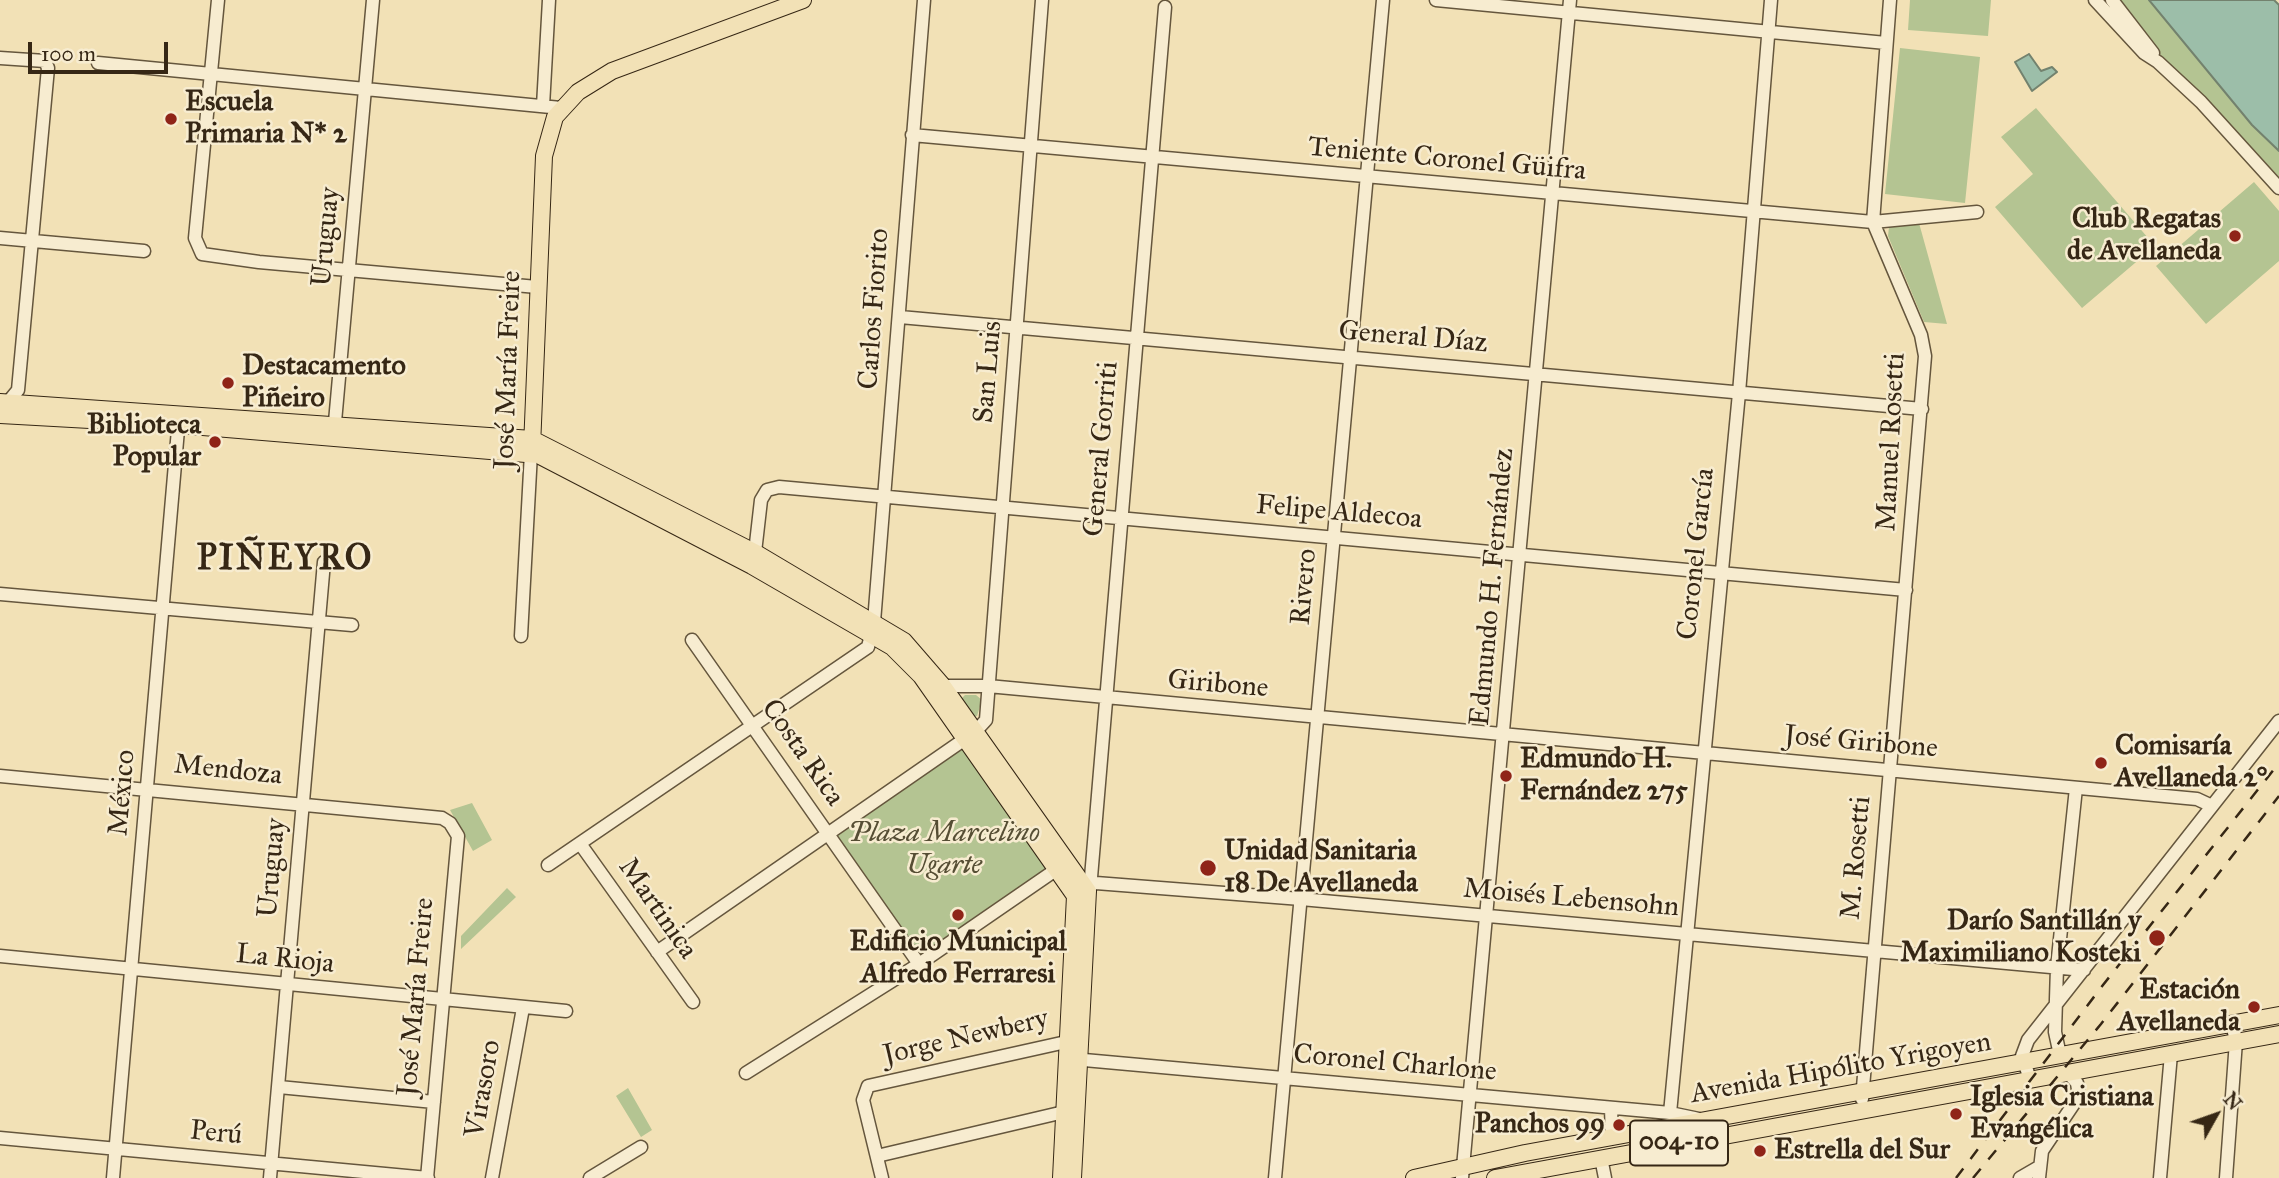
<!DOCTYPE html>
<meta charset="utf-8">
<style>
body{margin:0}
#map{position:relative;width:2279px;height:1178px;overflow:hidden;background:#f2e1b6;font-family:"IM FELL Great Primer",serif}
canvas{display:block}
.north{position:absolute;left:2181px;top:1080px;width:70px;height:70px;-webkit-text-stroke:5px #f7ecd0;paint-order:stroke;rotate:50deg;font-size:19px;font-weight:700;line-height:28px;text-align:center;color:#362715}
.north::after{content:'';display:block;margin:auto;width:24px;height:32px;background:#362715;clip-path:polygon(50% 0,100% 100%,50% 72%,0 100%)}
.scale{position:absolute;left:28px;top:42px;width:140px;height:32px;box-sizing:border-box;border:4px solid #362715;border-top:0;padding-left:9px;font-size:21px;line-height:24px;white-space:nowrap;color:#362715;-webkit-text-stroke:5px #f7ecd0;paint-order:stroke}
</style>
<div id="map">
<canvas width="2279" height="1178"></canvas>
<div class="north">N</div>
<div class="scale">100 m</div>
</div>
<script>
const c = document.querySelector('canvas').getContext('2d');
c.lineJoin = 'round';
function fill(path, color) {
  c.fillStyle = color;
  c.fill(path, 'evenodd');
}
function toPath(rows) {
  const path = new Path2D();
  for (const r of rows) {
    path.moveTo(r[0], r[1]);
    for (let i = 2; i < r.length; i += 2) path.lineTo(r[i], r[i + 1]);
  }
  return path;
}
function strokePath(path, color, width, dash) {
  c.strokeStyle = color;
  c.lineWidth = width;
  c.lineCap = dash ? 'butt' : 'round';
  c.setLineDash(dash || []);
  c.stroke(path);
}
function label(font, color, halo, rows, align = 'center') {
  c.font = font + ' "IM FELL Great Primer",serif';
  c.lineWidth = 5;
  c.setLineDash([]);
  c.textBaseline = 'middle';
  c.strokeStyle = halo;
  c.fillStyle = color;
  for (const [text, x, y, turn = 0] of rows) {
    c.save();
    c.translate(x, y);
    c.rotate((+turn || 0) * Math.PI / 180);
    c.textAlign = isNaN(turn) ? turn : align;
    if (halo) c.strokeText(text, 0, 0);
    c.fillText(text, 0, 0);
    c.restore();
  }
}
fill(toPath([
 [1910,0,1991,0,1988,36,1908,30],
 [2116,0,2149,0,2252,125,2279,151,2279,177,2218,111,2162,59],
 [1900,48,1980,57,1965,203,1885,194],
 [2036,108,2155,246,2082,308,1995,207,2033,174,2001,137],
 [2254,182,2279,211,2279,261,2206,324,2156,266],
 [1919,223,1947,324,1924,322,1888,236,1889,227],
 [965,695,976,695,982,700,977,716,973,717,960,700],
 [965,739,1057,869,919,964,829,834],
 [472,803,492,840,473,851,450,810],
 [507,888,516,897,461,949,461,936],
 [628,1088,652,1130,641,1137,616,1096]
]), '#b4c492');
const water = toPath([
 [2149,0,2274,0,2279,5,2279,151,2252,125,2149,0],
 [2029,54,2041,71,2052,67,2057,72,2032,91,2015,62,2029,54]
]);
fill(water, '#9cbea9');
strokePath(water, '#73826e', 2);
const minor = toPath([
 [218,0,195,238,202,254,259,262,537,287],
 [1436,0,1886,43],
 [2095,0,2144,53,2158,62,2201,102,2279,188],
 [2112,0,2153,53],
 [0,58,45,61,48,68,18,390,4,407],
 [98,63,561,108],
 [543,106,549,0],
 [912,135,1873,222,1977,212],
 [0,238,144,251],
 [900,317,1922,409],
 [334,433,373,0],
 [754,561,761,500,767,490,779,487,1906,590],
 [0,594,352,625],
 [521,636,531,453],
 [692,640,919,964],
 [935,686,988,686,2197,799,2212,806],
 [0,776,442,818,450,823,458,836,427,1178],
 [581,845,693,1002],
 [548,865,868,647,874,622,924,0],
 [1090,889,1165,7],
 [657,952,975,732,986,720,1042,0],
 [0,956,566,1011],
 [2060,1055,2055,1032,2057,967,2076,788],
 [1073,1059,1670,1113,1699,1119],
 [746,1073,919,964,1057,869,1083,882,1301,899,2084,970],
 [2030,1079,2022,1056,2028,1040,2279,721],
 [279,1087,434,1102],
 [1862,1099,1925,356,1921,335,1873,222,1890,0],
 [1611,1108,1612,1138],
 [1670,1113,1739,393,1771,0],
 [0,1138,428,1178],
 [877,1156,1064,1112],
 [1601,1158,1605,1178],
 [113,1178,179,418],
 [270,1178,324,562],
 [492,1178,523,1008],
 [590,1178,641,1147],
 [882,1178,863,1100,868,1086,1075,1040],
 [1275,1178,1383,0],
 [1462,1178,1570,0],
 [2020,1178,2039,1167],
 [2039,1178,2042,1151,2079,1096,2077,1083,2067,1072],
 [2160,1178,2171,1054],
 [2226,1178,2236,1041,2232,1024]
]);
const major = toPath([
 [0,402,532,439,756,553,904,641,943,686,1088,891,1073,1178],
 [0,415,179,425,538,455,752,566,892,647,921,676,1075,896,1061,1178],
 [532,447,544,156,555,117,578,92,612,71,803,0],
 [1414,1178,1525,1153,2279,1015],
 [1495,1178,2279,1034]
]);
strokePath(minor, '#65563d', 15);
strokePath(major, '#362715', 18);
strokePath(minor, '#f7ecd0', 12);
strokePath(major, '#f2e1b6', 16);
strokePath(toPath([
 [1956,1178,2103,985,2279,763],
 [1973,1178,2101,1024,2279,796]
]), '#362715', 2.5, [12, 12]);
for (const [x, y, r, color] of [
 [171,119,7,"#8f2418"],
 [2235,236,7,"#8f2418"],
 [228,383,7,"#8f2418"],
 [215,442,7,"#8f2418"],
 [2101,763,7,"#8f2418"],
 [1506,776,7,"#8f2418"],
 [1208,868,9,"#8f2418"],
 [958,915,7,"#8f2418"],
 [2157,938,9,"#8f2418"],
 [2254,1007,7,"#8f2418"],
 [1956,1114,7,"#8f2418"],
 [1619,1125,7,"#8f2418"],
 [1760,1151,7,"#8f2418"]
]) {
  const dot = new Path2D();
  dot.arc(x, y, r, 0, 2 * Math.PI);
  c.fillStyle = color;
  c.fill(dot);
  strokePath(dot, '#f7ecd0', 2.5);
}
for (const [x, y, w] of [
 [1679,1143,98]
]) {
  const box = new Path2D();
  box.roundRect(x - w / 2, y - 22.5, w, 45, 5);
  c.fillStyle = '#f7ecd0';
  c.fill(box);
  strokePath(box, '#362715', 2);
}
label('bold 26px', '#362715', null, [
 ["004-10",1679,1143]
]);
label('bold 28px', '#362715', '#f7ecd0', [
 ["Escuela",185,103],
 ["Primaria N* 2",185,135],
 ["Club Regatas",2221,220,"right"],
 ["de Avellaneda",2221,252,"right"],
 ["Destacamento",242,367],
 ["Piñeiro",242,399],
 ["Biblioteca",201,426,"right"],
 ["Popular",201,458,"right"],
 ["Comisaría",2115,747],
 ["Avellaneda 2°",2115,779],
 ["Edmundo H.",1520,760],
 ["Fernández 275",1520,792],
 ["Unidad Sanitaria",1224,852],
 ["18 De Avellaneda",1224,884],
 ["Darío Santillán y",2141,922,"right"],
 ["Maximiliano Kosteki",2141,954,"right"],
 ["Edificio Municipal",958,943,"center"],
 ["Alfredo Ferraresi",958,975,"center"],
 ["Estación",2240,991,"right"],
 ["Avellaneda",2240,1023,"right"],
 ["Iglesia Cristiana",1970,1098],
 ["Evangélica",1970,1130],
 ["Panchos 99",1605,1125,"right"],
 ["Estrella del Sur",1774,1151]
], 'left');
label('28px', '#362715', '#f7ecd0', [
 ["Teniente Coronel Güifra",1447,160,5],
 ["Uruguay",327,237,-85],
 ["Carlos Fiorito",875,309,-86],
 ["General Díaz",1413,338,5],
 ["José María Freire",509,370,-88],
 ["San Luis",989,372,-85],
 ["Manuel Rosetti",1892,442,-87],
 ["General Gorriti",1102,449,-85],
 ["Felipe Aldecoa",1339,513,5],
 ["Coronel García",1697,554,-84],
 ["Rivero",1305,587,-85],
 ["Edmundo H. Fernández",1493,587,-85],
 ["Giribone",1218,685,5],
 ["José Giribone",1861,743,5],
 ["Costa Rica",802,753,55],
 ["Mendoza",228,771,6],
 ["México",123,793,-85],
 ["M. Rosetti",1857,858,-85],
 ["Uruguay",273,868,-85],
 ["Moisés Lebensohn",1571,899,5],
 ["Martinica",657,909,55],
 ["La Rioja",285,960,6],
 ["José María Freire",417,997,-85],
 ["Jorge Newbery",966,1038,-13],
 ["Coronel Charlone",1395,1064,5],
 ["Avenida Hipólito Yrigoyen",1841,1069,-10],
 ["Virasoro",484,1089,-80],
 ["Perú",216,1134,6]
]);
label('italic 28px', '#564e34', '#f7ecd0', [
 ["Plaza Marcelino",944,834],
 ["Ugarte",944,866]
]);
c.letterSpacing = '2px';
label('bold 35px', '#362715', '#f7ecd0', [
 ["PIÑEYRO",285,560]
]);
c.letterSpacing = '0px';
</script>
